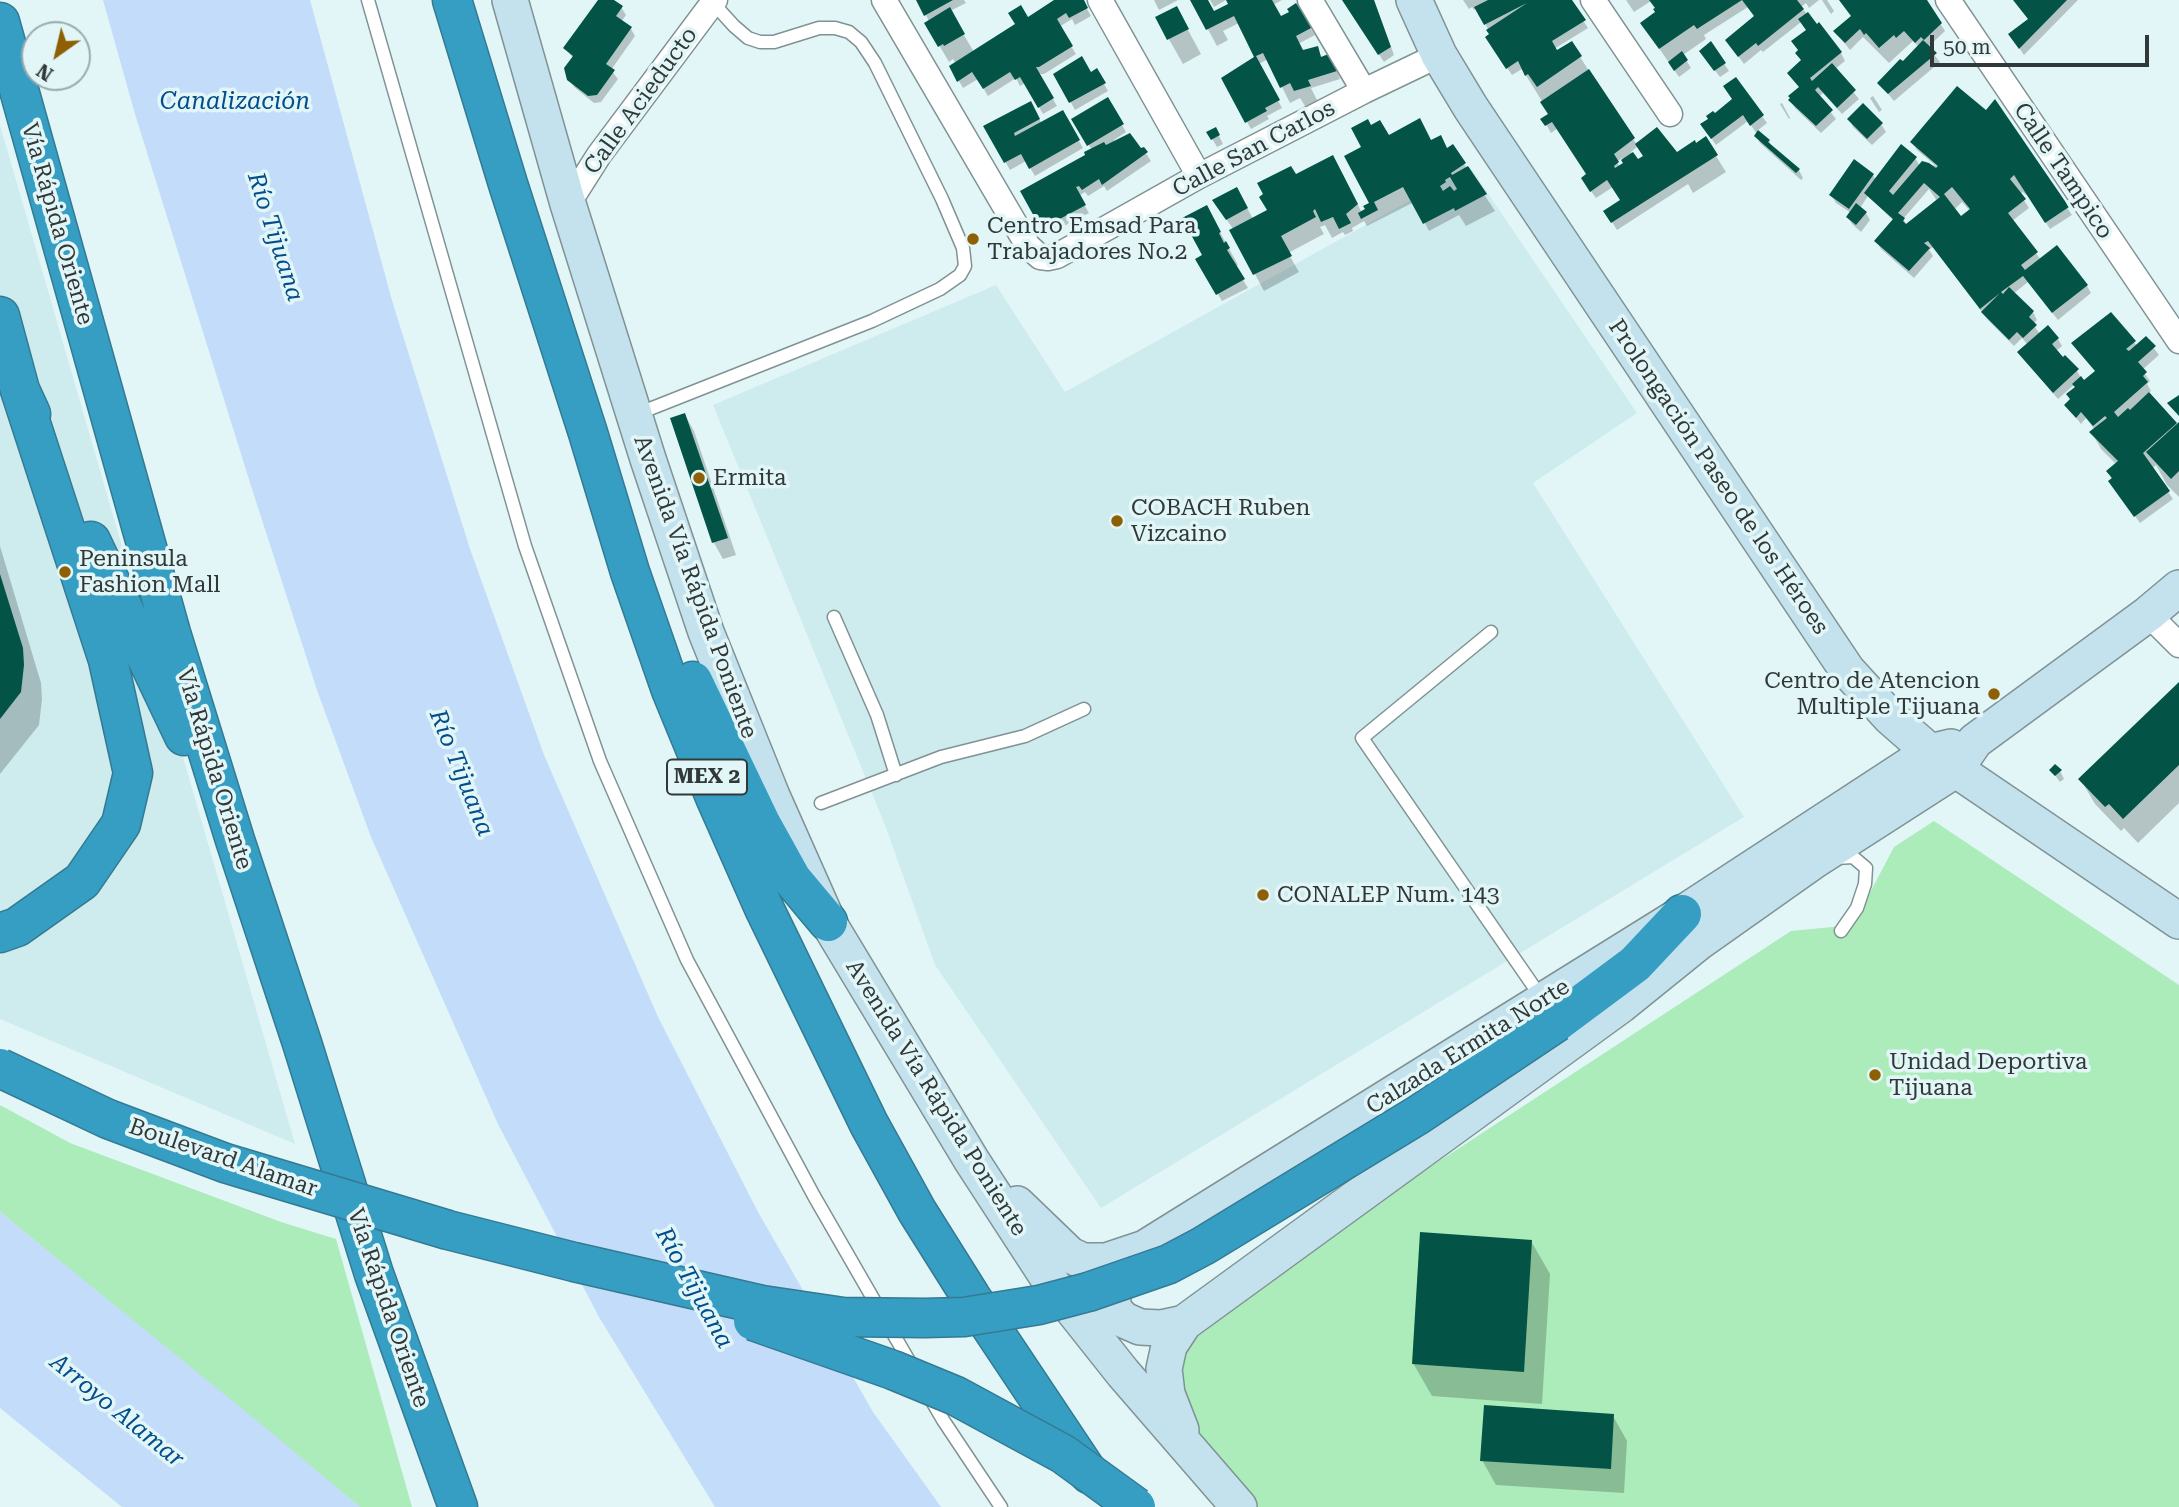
<!DOCTYPE html>
<meta charset="utf-8">
<style>
body{margin:0}
#map{position:relative;width:2179px;height:1507px;overflow:hidden;background:#e2f6f7;font-family:"Roboto Serif",serif}
canvas{display:block}
.north{position:absolute;left:21px;top:21px;width:70px;height:70px;box-sizing:border-box;background:#e2f6f7;border:2px solid #9baaab;border-radius:50%;rotate:214deg;font-size:19px;font-weight:700;line-height:28px;text-align:center;color:#313839}
.north::after{content:'';display:block;margin:auto;width:24px;height:32px;background:#8d6006;clip-path:polygon(50% 0,100% 100%,50% 72%,0 100%)}
.scale{position:absolute;left:1930px;top:35px;width:219px;height:32px;box-sizing:border-box;border:4px solid #313839;border-top:0;padding-left:9px;font-size:21px;line-height:24px;white-space:nowrap;color:#313839;-webkit-text-stroke:5px #e2f6f7;paint-order:stroke}
</style>
<div id="map">
<canvas width="2179" height="1507"></canvas>
<div class="north">N</div>
<div class="scale">50 m</div>
</div>
<script>
const c = document.querySelector('canvas').getContext('2d');
c.lineJoin = 'round';
function fill(path, color) {
  c.fillStyle = color;
  c.fill(path, 'evenodd');
}
function toPath(rows) {
  const path = new Path2D();
  for (const r of rows) {
    path.moveTo(r[0], r[1]);
    for (let i = 2; i < r.length; i += 2) path.lineTo(r[i], r[i + 1]);
  }
  return path;
}
function strokePath(path, color, width, dash) {
  c.strokeStyle = color;
  c.lineWidth = width;
  c.lineCap = dash ? 'butt' : 'round';
  c.setLineDash(dash || []);
  c.stroke(path);
}
function label(font, color, halo, rows, align = 'center') {
  c.font = font + ' "Roboto Serif",serif';
  c.lineWidth = 7;
  c.setLineDash([]);
  c.textBaseline = 'middle';
  c.strokeStyle = halo;
  c.fillStyle = color;
  for (const [text, x, y, turn = 0] of rows) {
    c.save();
    c.translate(x, y);
    c.rotate((+turn || 0) * Math.PI / 180);
    c.textAlign = isNaN(turn) ? turn : align;
    if (halo) c.strokeText(text, 0, 0);
    c.fillText(text, 0, 0);
    c.restore();
  }
}
fill(toPath([
 [0,125,295,1144,0,1019],
 [1470,167,1637,413,1533,483,1744,817,1101,1208,935,965,885,825,713,405,996,285,1065,392]
]), '#ceebed');
fill(toPath([
 [1934,821,2179,985,2179,1507,1249,1507,1194,1437,1171,1349,1184,1328,1791,931,1853,925,1894,847],
 [0,1105,70,1143,281,1222,336,1239,412,1507,360,1507,0,1212]
]), '#abecba');
fill(toPath([
 [103,0,310,0,393,304,470,549,544,755,658,1017,758,1212,873,1412,941,1507,715,1507,599,1317,498,1124,371,837,318,693,251,486,135,114],
 [0,1212,261,1424,360,1507,122,1507,0,1408]
]), '#c2dcf9');
fill(toPath([
 [599,0,611,0,621,7,626,15,621,22,631,29,635,36,611,70,618,79,601,102,594,103,574,87,569,79,573,58,565,48],
 [918,0,964,0,966,3,952,10,955,20,974,52,1057,0,1082,0,1091,16,1075,25,1072,19,1059,27,1076,54,1044,74,1038,74,1057,106,1043,114,1025,83,1020,86,1016,78,988,96,978,79,963,88,951,67,956,64,953,59,949,62,926,23,929,21],
 [1154,0,1178,0,1159,10],
 [1192,0,1206,0,1213,13,1230,4,1228,0,1282,0,1273,5,1281,18,1291,13,1296,6,1315,35,1298,44,1303,52,1317,48,1322,58,1334,63,1340,79,1311,88,1318,102,1305,106,1300,98,1290,103,1268,59,1259,64,1282,108,1267,116,1269,119,1251,129,1223,79,1256,58,1239,23,1223,31,1228,40,1217,46],
 [1210,0,1226,0,1214,7],
 [1343,0,1374,0,1394,55,1384,62],
 [1463,0,1570,0,1588,28,1554,49,1557,53,1571,43,1637,145,1678,157,1716,156,1726,172,1693,193,1688,184,1617,230,1605,211,1622,200,1613,187,1596,198,1587,186,1588,175,1558,128,1551,133,1543,119,1550,114,1522,69,1512,75,1491,45,1491,35,1477,8,1474,10,1472,7,1469,9],
 [1638,146,1645,157,1637,162,1631,152],
 [1622,158,1625,163,1620,167,1617,162],
 [1626,0,1819,0,1809,8,1806,3,1801,7,1817,26,1819,24,1841,53,1845,61,1835,69,1859,99,1842,114,1823,93,1819,97,1836,119,1821,133,1795,108,1790,100,1800,88,1789,74,1802,61,1807,31,1801,22,1763,52,1761,50,1744,64,1727,41,1756,17,1748,7,1704,35,1706,39,1683,55,1691,68,1679,77,1654,41,1656,9,1651,1,1634,12],
 [1822,0,1827,0,1834,11,1831,14],
 [1839,0,1925,0,1945,31,1928,47,1940,62,1894,101,1879,83,1919,47,1913,41,1889,63,1863,37,1850,50,1835,31,1852,17],
 [2014,0,2078,0,2024,55,2015,42,2029,20],
 [1176,8,1201,54,1183,64,1157,18],
 [1711,44,1729,71,1720,77,1706,59],
 [1096,70,1108,91,1075,110,1055,74,1090,74],
 [1873,96,1882,110,1879,112,1870,98],
 [1108,100,1126,132,1114,140,1115,143,1143,149,1151,161,1107,191,1104,186,1088,196,1085,192,1079,196,1089,213,1047,235,1022,191,1088,156,1092,150,1073,120],
 [1734,100,1762,116,1767,123,1757,131,1769,141,1773,149,1799,170,1803,178,1801,180,1760,143,1756,136,1757,134,1748,121,1716,145,1707,132,1714,116],
 [1995,102,2072,215,2050,229,2028,194,2026,195,2023,192,2020,194,2029,208,2012,221,2041,260,2087,286,2091,293,2058,320,2028,282,2013,294,2033,312,2037,320,2033,324,2040,334,2058,339,2062,346,2056,351,2063,359,2065,357,2077,371,2084,383,2096,373,2111,314,2137,346,2146,338,2159,355,2142,370,2150,381,2147,384,2151,391,2148,393,2177,426,2179,424,2179,497,2167,485,2156,465,2152,469,2173,499,2140,523,2115,488,2108,471,2117,465,2101,449,2092,433,2095,430,2086,418,2081,424,2066,405,2072,400,2076,388,2075,384,2058,399,2019,353,2028,345,2022,338,2014,346,1988,320,1933,247,1929,250,1933,256,1914,278,1881,249,1876,241,1894,221,1868,196,1860,208,1866,213,1870,220,1861,232,1852,224,1848,217,1851,213,1836,203,1831,195,1873,175,1876,180,1915,158,1920,166,1923,163,1936,166,1917,150,1912,142,1986,113],
 [1929,189,1937,201,1907,225,1903,219],
 [1962,202,1970,211,1960,218,1954,210],
 [1030,103,1042,124,1062,112,1083,148,1035,176,1026,161,1010,170,985,126],
 [1782,103,1790,118,1789,119,1780,104],
 [1849,119,1881,124,1886,132,1872,145,1853,127],
 [1371,127,1421,159,1453,147,1495,211,1466,226,1459,215,1429,231,1414,202,1367,226,1364,221,1352,228,1353,231,1345,235,1343,232,1332,238,1325,225,1320,227,1324,234,1288,253,1299,272,1264,291,1232,231,1234,230,1224,216,1237,189,1253,219,1269,211,1295,176,1342,173,1362,213,1372,205,1364,148],
 [1216,130,1223,144,1217,147,1209,133],
 [1215,223,1238,265,1235,267,1248,288,1222,301,1197,260,1204,256],
 [685,415,694,431,736,555,723,559,714,543,672,419],
 [0,546,41,683,42,699,39,725,0,774],
 [2179,684,2179,803,2138,843,2124,828,2121,831,2095,804,2081,780],
 [2051,770,2060,771,2064,779,2060,782],
 [1531,1241,1550,1274,1542,1404,1432,1396,1413,1363],
 [1613,1416,1627,1441,1624,1493,1496,1485,1482,1460]
]), '#0003');
fill(toPath([
 [598,0,614,0,623,6,616,16,632,27,606,64,615,70,597,95,588,96,567,80,564,68,573,56,563,48],
 [916,0,953,0,924,16],
 [1054,0,1084,0,1088,8,1069,18,1066,13,1057,19,1073,46,1039,67,1036,67,1054,98,1038,108,1020,77,1015,80,1010,72,983,89,972,72,957,82,949,66,1015,24,1008,13,1021,5,1028,17],
 [1190,0,1208,0,1214,11,1228,4,1226,0,1272,0,1281,16,1289,12,1287,9,1296,3,1313,27,1296,36,1303,50,1318,46,1321,57,1331,53,1337,71,1308,80,1311,86,1294,91,1290,83,1280,88,1263,53,1256,56,1280,100,1265,108,1267,111,1245,123,1221,78,1254,57,1234,16,1206,30],
 [1342,0,1374,0,1391,47,1378,55],
 [1488,0,1572,0,1586,20,1552,41,1557,50,1572,41,1582,56,1537,87,1528,74,1525,76,1518,61,1506,69,1485,37,1489,34,1486,30,1527,3,1484,25,1474,7],
 [1649,0,1797,0,1804,9,1758,46,1756,43,1738,57,1725,40,1754,16,1742,0,1697,29,1694,25,1659,49,1640,23,1655,12,1653,9,1655,8],
 [1839,0,1927,0,1942,23,1924,40,1921,37,1915,43,1904,31,1896,38,1894,35,1879,48,1866,33,1864,35,1860,29,1845,43,1833,31,1851,16],
 [2013,0,2067,0,2019,49,2008,34,2028,19],
 [1177,6,1189,29,1167,40,1155,17],
 [950,7,965,34,944,46,943,44,938,47,924,23],
 [1808,12,1817,24,1819,22,1842,52,1810,78,1812,81,1832,63,1856,90,1837,108,1818,87,1815,90,1833,110,1816,126,1788,100,1790,98,1788,96,1799,87,1787,73,1801,60,1795,53,1798,50,1791,41,1806,30,1798,19],
 [1923,40,1937,53,1888,94,1877,83,1900,59,1903,61],
 [1711,41,1726,63,1714,71,1699,51],
 [1682,51,1688,60,1674,71,1668,62],
 [1082,56,1091,72,1097,68,1106,83,1069,103,1053,74],
 [1589,69,1635,138,1614,154,1619,162,1614,166,1615,168,1623,163,1621,160,1633,152,1638,159,1643,156,1635,144,1657,127,1677,152,1695,140,1696,143,1706,136,1718,155,1611,223,1603,211,1620,200,1607,180,1590,192,1581,178,1586,174,1552,122,1545,126,1540,119,1548,114,1540,102],
 [1736,77,1764,115,1750,126,1743,115,1711,139,1700,124,1708,119,1706,116,1713,111,1715,113,1732,99,1723,86],
 [1957,86,1986,110,1995,99,2069,207,2045,223,2014,175,2010,179,2026,199,2008,213,2038,252,2021,265,2025,270,2057,245,2088,285,2052,313,2023,276,2001,292,2003,294,2009,287,2034,311,2029,317,2037,325,2023,338,2017,332,2009,340,1981,312,2000,293,1980,309,1928,241,1924,243,1930,248,1909,271,1874,241,1893,219,1864,193,1901,144,1917,157,1889,191,1893,195,1922,161,1929,163,1936,168,1938,166,1910,142],
 [1924,183,1940,197,1906,224,1903,221,1905,218,1898,213],
 [1952,187,1970,209,1961,216,1944,194],
 [1108,97,1124,124,1087,146,1071,119],
 [1031,101,1040,119,1014,133,1015,136,1063,110,1080,140,1029,169,1021,154,1004,163,983,126],
 [1863,103,1883,123,1867,139,1847,119],
 [1420,118,1431,140,1441,135,1447,148,1453,144,1466,163,1451,173,1452,175,1468,166,1487,194,1455,211,1454,208,1423,224,1403,187,1374,202,1378,210,1361,219,1358,213,1365,209,1363,206,1369,203,1344,156,1361,147,1351,128,1368,119,1371,125,1380,120,1389,135],
 [1450,177,1457,189,1454,191,1450,186,1443,191,1440,186,1446,182,1445,180],
 [1216,127,1220,135,1211,140,1206,132],
 [1758,130,1770,140,1768,142,1800,169,1796,173,1754,136],
 [1130,133,1141,148,1144,147,1148,152,1102,185,1099,179,1082,190,1079,186,1076,187,1086,205,1041,229,1020,191,1085,155,1084,152,1104,142,1106,145],
 [1333,155,1358,204,1346,214,1351,223,1339,229,1333,217,1321,222,1315,209,1313,211,1316,217,1281,236,1292,256,1253,275,1229,230,1267,210,1259,197,1263,194,1257,183,1291,166,1296,174],
 [1854,159,1874,174,1849,209,1829,195],
 [1237,187,1248,208,1226,220,1212,200],
 [1856,203,1867,212,1856,225,1846,217],
 [1207,205,1221,232,1219,233,1224,243,1226,241,1230,248,1227,250,1245,279,1216,295,1195,259,1202,255,1182,218],
 [2111,312,2136,341,2126,349,2129,351,2146,336,2156,346,2138,362,2147,372,2143,376,2148,382,2114,412,2118,417,2128,408,2130,410,2149,392,2177,423,2143,453,2170,491,2134,517,2108,481,2112,478,2106,471,2118,461,2089,432,2107,418,2105,416,2093,426,2081,412,2076,418,2064,405,2070,399,2066,394,2075,387,2072,384,2081,376,2084,380,2095,371,2071,343],
 [2048,325,2059,338,2052,344,2063,357,2065,355,2079,369,2053,393,2017,352],
 [2179,395,2179,416,2167,403],
 [685,413,728,538,712,543,670,418],
 [2179,422,2179,471,2171,479,2146,452],
 [0,574,23,648,24,665,21,692,0,719],
 [2179,682,2179,765,2123,819,2109,804,2105,807,2078,779],
 [2055,764,2062,770,2055,776,2049,770],
 [1420,1232,1532,1240,1524,1372,1412,1364],
 [1484,1405,1614,1414,1611,1469,1480,1461]
]), '#035446');
const lane = toPath([
 [368,0,525,546,600,761,687,960,814,1196,913,1368],
 [637,414,872,321,940,289,960,275,965,266,963,248,942,199,875,63,861,42,849,32,835,28,819,28,774,42,760,42,748,38,734,26,713,3],
 [834,617,877,715,896,775],
 [1491,632,1362,738,1543,1000],
 [821,803,941,757,1025,736,1084,709],
 [1836,858,1853,857,1866,868,1865,884,1857,908,1841,931],
 [929,1396,943,1420,1001,1507]
]);
const street = toPath([
 [884,0,1028,246,1040,257,1048,258,1057,256,1199,176,1364,91,1439,55],
 [1100,0,1199,176],
 [1310,0,1364,91],
 [1593,0,1670,114],
 [1948,0,2179,341],
 [568,204,599,155,715,0],
 [2148,614,2179,645]
]);
const secondary = toPath([
 [510,0,568,204,648,459,706,632,772,796,828,922,972,1161,1050,1281,1123,1373,1239,1507],
 [1414,0,1439,55,1471,108,1847,670,1890,717,1930,752,2179,921],
 [1017,1204,1070,1255,1083,1261,1106,1261,1145,1248,1682,914,1930,752,1951,747],
 [1131,1262,1121,1276,1112,1295,1114,1310,1124,1320,1140,1327,1161,1328,1184,1323],
 [1181,1430,1167,1394,1164,1369,1169,1346,1184,1323,1621,1005,1699,942,1815,860,1955,770,1975,741,2148,614,2179,588]
]);
const highway = toPath([
 [452,0,508,184,588,433,630,572,671,690,715,797,764,908,869,1124,917,1211,971,1297,1089,1474],
 [0,22,171,633,235,840,302,1043,374,1274,458,1507],
 [0,316,20,390,31,414],
 [91,541,184,736],
 [693,681,761,823,792,879,828,922],
 [0,933,17,927,82,881,121,824,133,773,108,660,20,390],
 [1557,1022,1635,964,1682,914]
]);
strokePath(lane, '#809293', 15);
strokePath(street, '#809293', 27);
strokePath(secondary, '#809293', 38);
strokePath(highway, '#347a93', 41);
strokePath(lane, '#fff', 12);
strokePath(street, '#fff', 24);
strokePath(secondary, '#c3e2ed', 35);
strokePath(highway, '#369ec3', 38);
const highwayBridge = toPath([
 [0,1068,108,1119,225,1163,448,1230,574,1262,762,1305,843,1317,924,1318,964,1317,1039,1305,1088,1292,1169,1264,1203,1246,1418,1115,1557,1022],
 [753,1321,893,1370,956,1396,1063,1454,1136,1507]
]);
strokePath(highwayBridge, '#347a93', 41, []);
strokePath(highwayBridge, '#369ec3', 38);
for (const [x, y, r, color] of [
 [973,239,7,"#8d6006"],
 [699,478,7,"#8d6006"],
 [1117,521,7,"#8d6006"],
 [65,572,7,"#8d6006"],
 [1994,694,7,"#8d6006"],
 [1263,895,7,"#8d6006"],
 [1875,1075,7,"#8d6006"]
]) {
  const dot = new Path2D();
  dot.arc(x, y, r, 0, 2 * Math.PI);
  c.fillStyle = color;
  c.fill(dot);
  strokePath(dot, '#e2f6f7', 2.5);
}
for (const [x, y, w] of [
 [707,777,80]
]) {
  const box = new Path2D();
  box.roundRect(x - w / 2, y - 17.5, w, 35, 5);
  c.fillStyle = '#e2f6f7';
  c.fill(box);
  strokePath(box, '#313839', 2);
}
label('bold 21px', '#313839', null, [
 ["MEX 2",707,777]
]);
label('23px', '#313839', '#e2f6f7', [
 ["Calle Acieducto",641,101,-54],
 ["Calle San Carlos",1254,149,-28],
 ["Calle Tampico",2063,171,56],
 ["Vía Rápida Oriente",57,224,74],
 ["Prolongación Paseo de los Héroes",1718,477,56],
 ["Avenida Vía Rápida Poniente",695,587,70],
 ["Vía Rápida Oriente",214,769,73],
 ["Calzada Ermita Norte",1468,1047,-32],
 ["Avenida Vía Rápida Poniente",936,1098,58],
 ["Boulevard Alamar",223,1158,19],
 ["Vía Rápida Oriente",388,1308,71]
]);
label('23px', '#313839', '#e2f6f7', [
 ["Centro Emsad Para",987,226],
 ["Trabajadores No.2",987,252],
 ["Ermita",713,478],
 ["COBACH Ruben",1131,508],
 ["Vizcaino",1131,534],
 ["Peninsula",79,559],
 ["Fashion Mall",79,585],
 ["Centro de Atencion",1980,681,"right"],
 ["Multiple Tijuana",1980,707,"right"],
 ["CONALEP Num. 143",1277,895],
 ["Unidad Deportiva",1889,1062],
 ["Tijuana",1889,1088]
], 'left');
label('italic 24px', '#044d8b', '#e2f6f7', [
 ["Canalización",235,102],
 ["Río Tijuana",275,237,72],
 ["Río Tijuana",461,773,68],
 ["Río Tijuana",694,1288,61],
 ["Arroyo Alamar",117,1411,39]
]);
</script>
